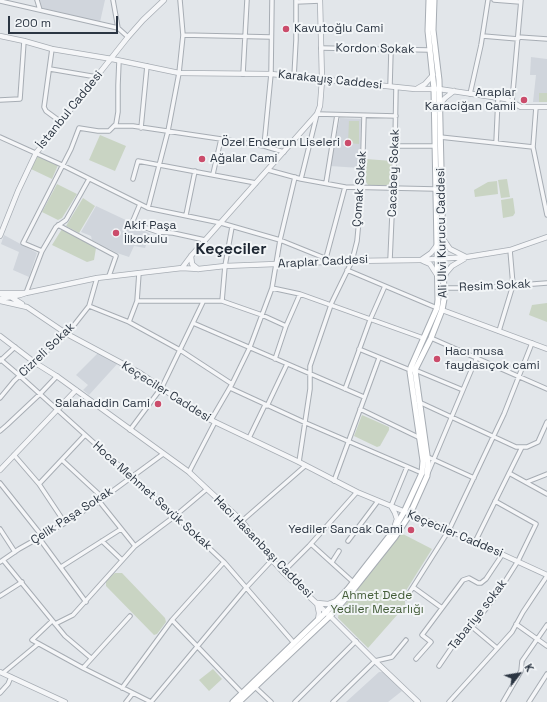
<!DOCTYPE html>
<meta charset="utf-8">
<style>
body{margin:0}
#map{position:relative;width:547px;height:702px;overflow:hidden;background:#e2e6ea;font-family:"Space Grotesk",sans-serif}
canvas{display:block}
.north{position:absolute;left:499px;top:654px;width:40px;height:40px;-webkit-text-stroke:3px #f2f5f7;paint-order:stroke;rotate:59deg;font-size:11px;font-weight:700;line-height:16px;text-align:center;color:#2b3542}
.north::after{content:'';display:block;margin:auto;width:14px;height:18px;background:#2b3542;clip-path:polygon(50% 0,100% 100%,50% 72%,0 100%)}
.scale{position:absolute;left:8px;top:16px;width:110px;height:18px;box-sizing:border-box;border:2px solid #2b3542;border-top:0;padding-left:5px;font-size:12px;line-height:14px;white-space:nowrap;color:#2b3542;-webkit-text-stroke:3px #f2f5f7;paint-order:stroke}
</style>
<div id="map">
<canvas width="547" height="702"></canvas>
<div class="north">K</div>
<div class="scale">200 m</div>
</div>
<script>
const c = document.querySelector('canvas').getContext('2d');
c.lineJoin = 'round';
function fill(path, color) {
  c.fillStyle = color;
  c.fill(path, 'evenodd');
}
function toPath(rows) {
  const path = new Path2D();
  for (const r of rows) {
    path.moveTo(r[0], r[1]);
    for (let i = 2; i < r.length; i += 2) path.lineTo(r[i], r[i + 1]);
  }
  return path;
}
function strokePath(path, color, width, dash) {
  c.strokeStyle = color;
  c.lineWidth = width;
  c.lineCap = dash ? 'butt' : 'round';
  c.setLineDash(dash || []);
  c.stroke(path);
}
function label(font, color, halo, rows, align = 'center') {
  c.font = font + ' "Space Grotesk",sans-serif';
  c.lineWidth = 4;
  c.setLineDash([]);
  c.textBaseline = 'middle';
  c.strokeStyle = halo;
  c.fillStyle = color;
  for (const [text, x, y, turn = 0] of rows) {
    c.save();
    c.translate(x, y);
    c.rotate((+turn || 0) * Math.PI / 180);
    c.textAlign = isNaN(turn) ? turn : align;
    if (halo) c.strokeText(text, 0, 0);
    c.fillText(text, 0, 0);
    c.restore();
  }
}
fill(toPath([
 [40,0,105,0,100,22,42,8],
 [531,57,547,59,547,102,533,102,536,75,530,75],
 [340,118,361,119,360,168,330,166],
 [96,206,130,222,130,224,140,228,150,234,145,248,134,246,129,257,117,253,92,240,91,236,81,232],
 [4,235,37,253,29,277,13,270,19,252,1,244],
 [100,351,119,362,89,395,83,390,88,385,76,375],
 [379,672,384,672,402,691,388,702,346,702]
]), '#d0d5dc');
fill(toPath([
 [539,93,547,93,547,102,539,102],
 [349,121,359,121,359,144,348,143],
 [100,135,126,146,115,171,89,160],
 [38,155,58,165,52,179,31,169],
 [366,159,392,161,390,185,368,185,366,182],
 [507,179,510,197,501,198,498,180],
 [497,181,498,194,475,197,474,190,488,182],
 [57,184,77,194,62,218,58,220,42,212],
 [83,198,95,206,79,233,66,226],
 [513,198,515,213,513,216,503,218,501,200],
 [62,229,96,248,94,260,87,262,52,245],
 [547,303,547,322,529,315,532,305],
 [362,415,389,427,389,430,380,446,377,447,354,436],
 [399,532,432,549,402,597,405,600,405,606,368,648,338,618,339,612,381,559],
 [115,573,122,573,165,618,166,622,157,634,154,635,106,586,106,580],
 [213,669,222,679,209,691,199,680]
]), '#c9d4c3');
const minor = toPath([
 [37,0,40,10],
 [113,0,118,28],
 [494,0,520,2],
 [0,1,118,28,128,37],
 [296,2,320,1],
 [183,35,271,37],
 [483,36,518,39],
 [518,37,547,39],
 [321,48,429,50],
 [52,49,44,107,46,111,61,122],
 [50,69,97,77],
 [243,74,247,0],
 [294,77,296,40,296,0],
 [390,86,391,50],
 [470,94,481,45,488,0],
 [0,100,20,99,24,41],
 [512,102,521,0],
 [536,107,533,147,547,215],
 [114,126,133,126,221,139,264,146,284,152],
 [141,128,147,66],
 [0,137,62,165,148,208,221,223,280,240,332,261],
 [440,137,533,147],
 [496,143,498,98],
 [264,146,271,74,272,0],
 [395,146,435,146],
 [268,170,301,179,345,187,435,189],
 [213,174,221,139],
 [133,179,138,161,256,183],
 [301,179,317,114,396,116],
 [326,183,337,115],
 [140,204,132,223,158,232,173,233,205,240],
 [148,208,168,131,179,73,183,35,180,0],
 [186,215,195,171],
 [58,225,116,256,109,276],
 [42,251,23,243,71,149,79,128,98,131,109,131,116,124,118,112,118,85,119,61],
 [326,258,345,187],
 [390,260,395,146,396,87],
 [347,270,437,308],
 [272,288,300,294,423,338],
 [444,288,480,288,547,283],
 [26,293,42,251,56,227,66,220,89,179],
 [137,301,222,301,262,315,286,326],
 [222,301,225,266,232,227],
 [89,306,129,322,180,350,232,384],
 [129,322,137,301,139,273],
 [193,323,364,397],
 [499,331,513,285,510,250],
 [431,338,547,389],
 [359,349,410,370],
 [0,359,20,376,175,516,224,562,294,643],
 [275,359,286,326,300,294],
 [0,361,15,347],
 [415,370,463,390],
 [230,388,306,423,422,473],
 [345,389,370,320,385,286],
 [0,398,14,381,34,362,67,334,89,306,97,278],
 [419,402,516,447,527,447,538,442,547,422],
 [267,406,287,364],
 [360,409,420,438],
 [211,420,232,384,250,347,272,288,280,240,295,177],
 [130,430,162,387,203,302],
 [0,431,7,425,40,394,57,376],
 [249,438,265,405],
 [14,455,39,484,65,523],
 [428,457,474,478],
 [62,460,103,498],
 [299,462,310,389,310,366,332,302,352,261,357,241,362,187,364,116],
 [189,472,215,422],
 [428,473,476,359],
 [509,473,547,494],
 [334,481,379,358],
 [527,482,547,474],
 [0,483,42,536],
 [39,484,85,435],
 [99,501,135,546],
 [391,506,407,467],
 [242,521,305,466],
 [0,529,15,552],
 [39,538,86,602],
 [102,541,122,560],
 [348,541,378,501],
 [475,542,522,447],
 [311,544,353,582],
 [3,560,65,636,91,658],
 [0,562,19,549,65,523,99,501,163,454],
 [332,562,339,551],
 [61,567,121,529],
 [283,572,309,546,357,492],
 [413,587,442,608],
 [0,596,22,582],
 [406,598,449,530,504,414,532,343],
 [172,620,242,693],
 [52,621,32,640,83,668,151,702],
 [55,624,73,615,135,546,175,516,207,489],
 [516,624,547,646],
 [472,627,497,648],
 [416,659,431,642,422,635,463,580,469,578,478,583,481,583,486,579,502,555],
 [439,666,454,644,472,627,497,594,518,561,536,524,495,501],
 [83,668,130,616],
 [3,673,38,644],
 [255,687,271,702],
 [122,688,172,620,224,562],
 [0,693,8,684,11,677],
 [126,702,133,693],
 [151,702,246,588,272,560],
 [295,702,356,641],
 [333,702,375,661,392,657,406,640],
 [449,702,512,632,523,612,547,576],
 [503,702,521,671,522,661,547,625],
 [529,702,547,674]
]);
const tertiary = toPath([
 [0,36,24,41,52,49,112,59,179,73,271,74,415,89,439,89,506,99,521,107,547,107],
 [418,88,425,84,433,75],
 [439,105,445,98,454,91],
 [0,236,18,191,36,153,128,37,143,20,164,0],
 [443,239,450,249,466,257],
 [191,256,192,264,198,269],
 [421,260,431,253,437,245],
 [423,261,430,264,437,275],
 [182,268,191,256,317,114,320,106,322,80,320,0],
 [444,280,446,273,452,266,464,259],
 [0,293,26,293],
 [0,294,11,297,22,304],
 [0,299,20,295,26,293,97,278,182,268,198,269,225,266,352,261,420,260,467,257,510,250,547,237],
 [0,301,27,307,67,334,140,373,199,414,215,422,299,462,357,492,449,530,547,575],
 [442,310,547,349],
 [0,336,34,362,58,377,189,472,207,489,242,521,272,560,283,572,330,616,375,661,418,702],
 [0,470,76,390],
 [391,506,395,513,397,519,395,525],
 [318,620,319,613,317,603,328,604,336,601],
 [0,672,65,702]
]);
const secondary = toPath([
 [233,702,326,612,348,589,391,534,404,512,422,473,423,461,410,372,411,367,437,308,438,300,434,89,428,31,429,0],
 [239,702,330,616,353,590,395,537,410,514,427,476,428,462,415,370,431,338,442,310,444,299,439,80,433,30,434,0]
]);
strokePath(minor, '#a7adb4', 5.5);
strokePath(tertiary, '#a7adb4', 6);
strokePath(secondary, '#a7adb4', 7);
strokePath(minor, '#f5f6f8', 3.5);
strokePath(tertiary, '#f5f6f8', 4.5);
strokePath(secondary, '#fff', 5);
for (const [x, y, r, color] of [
 [286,29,4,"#cb4c6b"],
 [524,100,4,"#cb4c6b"],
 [348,143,4,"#cb4c6b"],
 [202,159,4,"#cb4c6b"],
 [116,233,4,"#cb4c6b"],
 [437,359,4,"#cb4c6b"],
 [158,404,4,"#cb4c6b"],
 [411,530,4,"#cb4c6b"]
]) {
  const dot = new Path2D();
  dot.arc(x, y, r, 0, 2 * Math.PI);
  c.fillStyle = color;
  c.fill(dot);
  strokePath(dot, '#f2f5f7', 1.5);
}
label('12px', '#2b3542', '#f2f5f7', [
 ["Kavutoğlu Cami",294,29],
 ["Araplar",516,93,"right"],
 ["Karaciğan Camii",516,107,"right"],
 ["Özel Enderun Liseleri",340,143,"right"],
 ["Ağalar Cami",210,159],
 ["Akif Paşa",124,226],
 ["İlkokulu",124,240],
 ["Hacı musa",445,352],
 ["faydasıçok cami",445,366],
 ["Salahaddin Cami",150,404,"right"],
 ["Yediler Sancak Cami",403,530,"right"]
], 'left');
label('12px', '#2b3542', '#f2f5f7', [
 ["Kordon Sokak",375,49,1],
 ["Karakayış Caddesi",330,80,6],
 ["İstanbul Caddesi",70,110,-51],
 ["Cacabey Sokak",394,173,-88],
 ["Çomak Sokak",360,189,-86],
 ["Ali Ulvi Kurucu Caddesi",442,233,-91],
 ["Araplar Caddesi",323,262,-3],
 ["Resim Sokak",495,286,-3],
 ["Cizreli Sokak",47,350,-44],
 ["Keçeciler Caddesi",166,392,32],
 ["Hoca Mehmet Sevük Sokak",152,496,42],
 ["Çelik Paşa Sokak",72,516,-33],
 ["Keçeciler Caddesi",455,534,23],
 ["Hacı Hasanbaşı Caddesi",263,547,46],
 ["Tabariye sokak",478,615,-52]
]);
label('12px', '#435d38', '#f2f5f7', [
 ["Ahmet Dede",377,596],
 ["Yediler Mezarlığı",377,610]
]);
label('bold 16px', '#1d2632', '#f2f5f7', [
 ["Keçeciler",231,250]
]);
</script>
